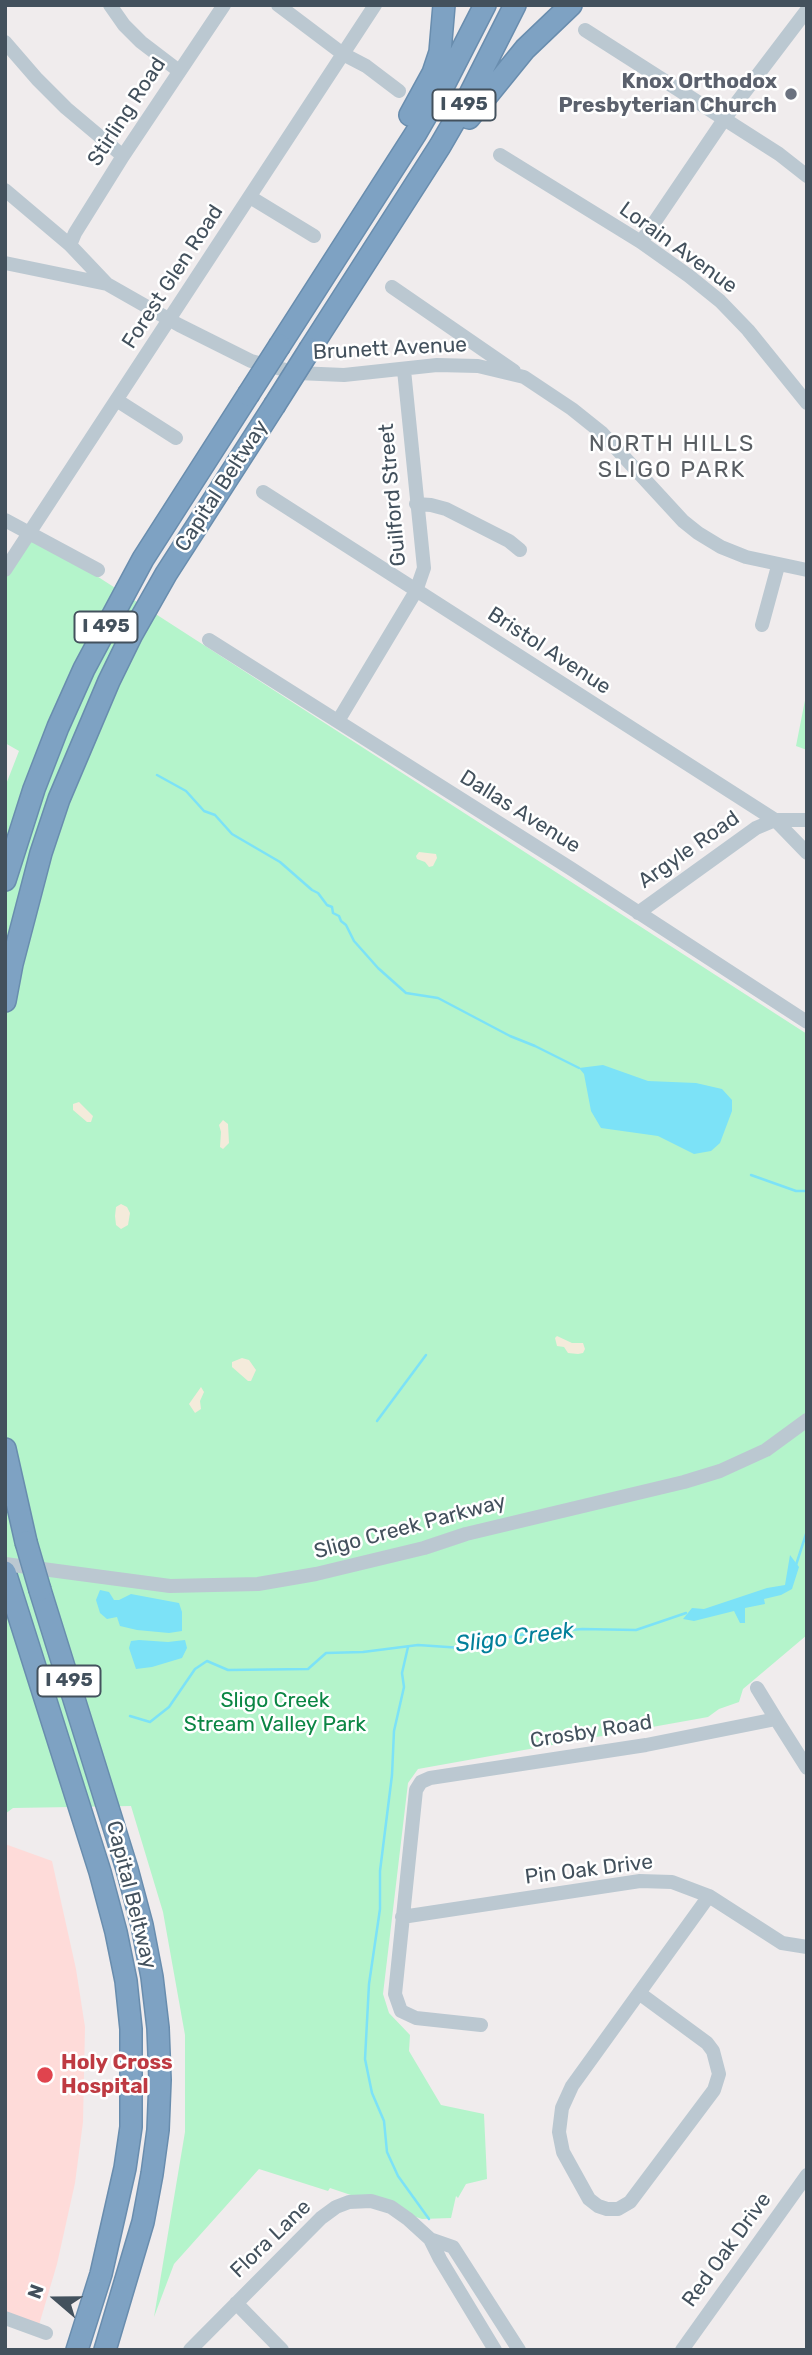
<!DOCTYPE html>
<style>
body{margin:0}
#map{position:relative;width:812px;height:2355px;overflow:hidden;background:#f0eced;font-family:Rubik,sans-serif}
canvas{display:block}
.frame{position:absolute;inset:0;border:7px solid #43515d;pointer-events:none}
.north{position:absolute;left:21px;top:2264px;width:70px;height:70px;-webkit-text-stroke:5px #fff;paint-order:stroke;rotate:290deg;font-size:19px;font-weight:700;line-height:28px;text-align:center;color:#43515d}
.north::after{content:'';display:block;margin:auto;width:24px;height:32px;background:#43515d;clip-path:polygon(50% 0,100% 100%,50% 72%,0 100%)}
</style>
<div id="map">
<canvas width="812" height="2355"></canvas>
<div class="frame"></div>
<div class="north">N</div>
</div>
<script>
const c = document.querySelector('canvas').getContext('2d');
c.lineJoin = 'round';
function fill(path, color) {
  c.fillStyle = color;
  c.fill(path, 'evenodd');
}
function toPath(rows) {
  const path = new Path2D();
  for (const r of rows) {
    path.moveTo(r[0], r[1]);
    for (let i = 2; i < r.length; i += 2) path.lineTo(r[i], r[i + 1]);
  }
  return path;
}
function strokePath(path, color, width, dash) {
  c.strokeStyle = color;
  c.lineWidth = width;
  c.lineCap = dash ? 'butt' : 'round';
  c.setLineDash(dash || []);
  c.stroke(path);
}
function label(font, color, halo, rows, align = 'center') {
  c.font = font + ' Rubik,sans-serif';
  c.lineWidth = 5;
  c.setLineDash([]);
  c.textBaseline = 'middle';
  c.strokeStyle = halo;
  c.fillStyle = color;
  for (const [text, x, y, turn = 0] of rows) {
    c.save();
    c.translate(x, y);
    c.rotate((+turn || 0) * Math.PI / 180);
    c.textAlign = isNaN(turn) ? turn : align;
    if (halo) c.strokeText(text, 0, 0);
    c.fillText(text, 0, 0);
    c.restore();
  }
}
fill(toPath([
 [5,1844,52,1861,76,1969,85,2027,83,2122,75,2183,57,2264,39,2325,5,2313]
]), '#fedbd9');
fill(toPath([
 [30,533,807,1034,807,1635,743,1689,739,1702,719,1709,708,1717,418,1769,408,1783,383,1994,389,2013,410,2035,409,2051,441,2105,484,2114,487,2179,466,2184,458,2198,456,2196,451,2218,422,2219,330,2188,328,2191,259,2169,174,2264,154,2317,185,2132,185,2035,163,1912,131,1806,13,1808,5,1814,5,787,19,751,5,743,5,573],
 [807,690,807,750,796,746]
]), '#b4f4cb');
fill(toPath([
 [419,852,436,854,437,858,433,866,429,867,425,862,417,859,416,856],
 [79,1102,93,1116,91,1122,87,1122,73,1110,73,1104],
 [223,1120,228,1124,229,1143,223,1149,220,1147,221,1132,219,1125],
 [121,1204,127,1207,130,1213,128,1225,121,1229,116,1225,115,1216,116,1207],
 [557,1336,572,1343,583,1343,585,1349,583,1353,578,1354,568,1353,564,1347,557,1346,555,1338],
 [242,1358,249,1360,256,1370,251,1381,248,1381,232,1367,232,1362],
 [201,1387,204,1392,200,1401,201,1409,195,1413,189,1404]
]), '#f4ebdb');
fill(toPath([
 [603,1065,648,1081,696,1083,722,1089,732,1100,732,1111,720,1143,711,1151,694,1154,658,1136,601,1128,591,1111,584,1074,579,1068],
 [790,1555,799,1567,792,1589,781,1595,764,1599,765,1604,745,1608,745,1623,740,1623,734,1611,694,1621,683,1619,692,1608,704,1609,767,1588,785,1585],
 [100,1590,109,1592,114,1600,119,1600,131,1594,179,1603,182,1612,182,1631,169,1633,137,1630,120,1626,117,1617,107,1619,100,1613,96,1600],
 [139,1640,168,1642,185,1640,187,1648,182,1658,152,1667,136,1669,129,1648,131,1641]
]), '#7ce2f7');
strokePath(toPath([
 [157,775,186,791,204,811,215,815,232,834,280,862,312,890,318,893,327,905,332,907,333,913,339,916,341,921,346,925,354,941,378,968,406,993,438,998,510,1036,535,1046,579,1068],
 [751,1175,796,1191,807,1191],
 [377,1421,426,1355],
 [796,1565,807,1531],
 [408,1647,402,1673,404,1687,394,1731,392,1775,380,1871,380,1909,369,1984,365,2059,372,2093,384,2121,387,2152,398,2176,429,2219],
 [130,1716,150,1722,169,1707,195,1669,207,1661,228,1670,308,1669,326,1653,363,1652,418,1645,462,1648,518,1635,582,1629,636,1630,686,1613]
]), '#7ce2f7', 2.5);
const highway = toPath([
 [410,115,433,73,440,52,444,5],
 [469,118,525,49,571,5],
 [280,345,416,133,445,83,485,5],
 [310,349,440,146,469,96,515,5],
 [5,880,34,789,58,727,84,669,143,559,248,395],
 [5,1001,12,964,41,853,59,799,109,681,132,634,166,574,274,406],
 [5,1449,26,1542],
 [5,1572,100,1872,116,1932,126,1981,131,2029,131,2127,125,2168,101,2274,77,2350],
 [40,1590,127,1869,142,1925,152,1977,158,2028,160,2080,158,2130,152,2174,143,2222,105,2350]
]);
strokePath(highway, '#698dae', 24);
strokePath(toPath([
 [110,5,124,25,141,42,179,71],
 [278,5,343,54,366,66,399,91],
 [585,30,779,154,807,176],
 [5,42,37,79,66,108,123,156],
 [500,155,641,242,689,276,720,301,748,330,807,403],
 [5,190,70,245,107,284,179,325,251,361,297,373,344,375,437,365,478,366,524,377,572,409,602,433,683,521,698,533,721,547,746,557,807,570],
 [250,197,314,236],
 [641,242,725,118,807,10],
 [70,245,75,233,123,156,224,5],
 [5,263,107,284],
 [392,287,514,371],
 [118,401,176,438],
 [263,492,775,820,807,853],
 [416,504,431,505,446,509,509,541,520,550],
 [5,520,98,570],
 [5,570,375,5],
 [762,625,778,566],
 [209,640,570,868,807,1022],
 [338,721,416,591,424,568,404,370],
 [638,913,756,828,775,820,807,820],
 [5,1564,170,1586,258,1584,316,1574,424,1548,466,1534,684,1482,720,1471,766,1450,807,1420],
 [757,1688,776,1719],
 [402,1917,640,1881,672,1882,709,1896,782,1943,807,1947],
 [639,1993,707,2043,713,2051,719,2074,714,2090,630,2202,618,2209,607,2209,598,2206,589,2199,563,2152,559,2132,562,2108,572,2086,639,1993],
 [639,1993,709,1896],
 [481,2025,416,2018,401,2011,395,1994,416,1790,421,1782,430,1778,646,1745,776,1719,807,1768],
 [430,2239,453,2247,519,2350],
 [236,2303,282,2350],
 [5,2318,46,2333],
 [190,2350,321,2218,336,2207,349,2202,371,2201,391,2207,408,2219,430,2239,440,2259,495,2350],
 [682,2350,807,2175]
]), '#bbc8d1', 14);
strokePath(highway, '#7ea2c3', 21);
const highwayBridge = toPath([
 [248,395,280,345],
 [274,406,310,349],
 [26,1542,40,1590]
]);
strokePath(highwayBridge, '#698dae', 24, []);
strokePath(highwayBridge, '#7ea2c3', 21);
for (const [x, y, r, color] of [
 [791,94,7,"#6b7280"],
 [45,2075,9,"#e0444e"]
]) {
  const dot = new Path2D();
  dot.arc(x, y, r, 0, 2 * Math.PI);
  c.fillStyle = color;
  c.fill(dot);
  strokePath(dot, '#fff', 2.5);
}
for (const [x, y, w] of [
 [464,105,63],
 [106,627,63],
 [69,1681,63]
]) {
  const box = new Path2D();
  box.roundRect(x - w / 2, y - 15.5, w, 31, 5);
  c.fillStyle = '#fff';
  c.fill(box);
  strokePath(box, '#43515d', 2);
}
label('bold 19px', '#43515d', null, [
 ["I 495",464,105],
 ["I 495",106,627],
 ["I 495",69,1681]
]);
label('bold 21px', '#5b616d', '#fff', [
 ["Knox Orthodox",777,82],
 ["Presbyterian Church",777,106]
], 'right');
label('21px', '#43515d', '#fff', [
 ["Stirling Road",127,112,-57],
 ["Lorain Avenue",678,248,36],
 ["Forest Glen Road",173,277,-57],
 ["Brunett Avenue",390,349,-3],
 ["Capital Beltway",222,486,-57],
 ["Guilford Street",393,495,-95],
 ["Bristol Avenue",549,651,33],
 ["Dallas Avenue",520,812,32],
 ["Argyle Road",689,850,-35],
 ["Sligo Creek Parkway",410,1527,-15],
 ["Crosby Road",591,1732,-9],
 ["Pin Oak Drive",589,1870,-7],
 ["Capital Beltway",131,1895,76],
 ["Flora Lane",271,2239,-44],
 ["Red Oak Drive",727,2250,-54]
]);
label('21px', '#0b8644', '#fff', [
 ["Sligo Creek",275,1701],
 ["Stream Valley Park",275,1725]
]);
label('bold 21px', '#be3a42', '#fff', [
 ["Holy Cross",61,2063],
 ["Hospital",61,2087]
], 'left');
c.letterSpacing = '2px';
label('23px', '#595e63', '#fff', [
 ["NORTH HILLS",672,444],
 ["SLIGO PARK",672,470]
]);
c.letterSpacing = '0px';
label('italic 23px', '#03809b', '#fff', [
 ["Sligo Creek",515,1638,-7]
]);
</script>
